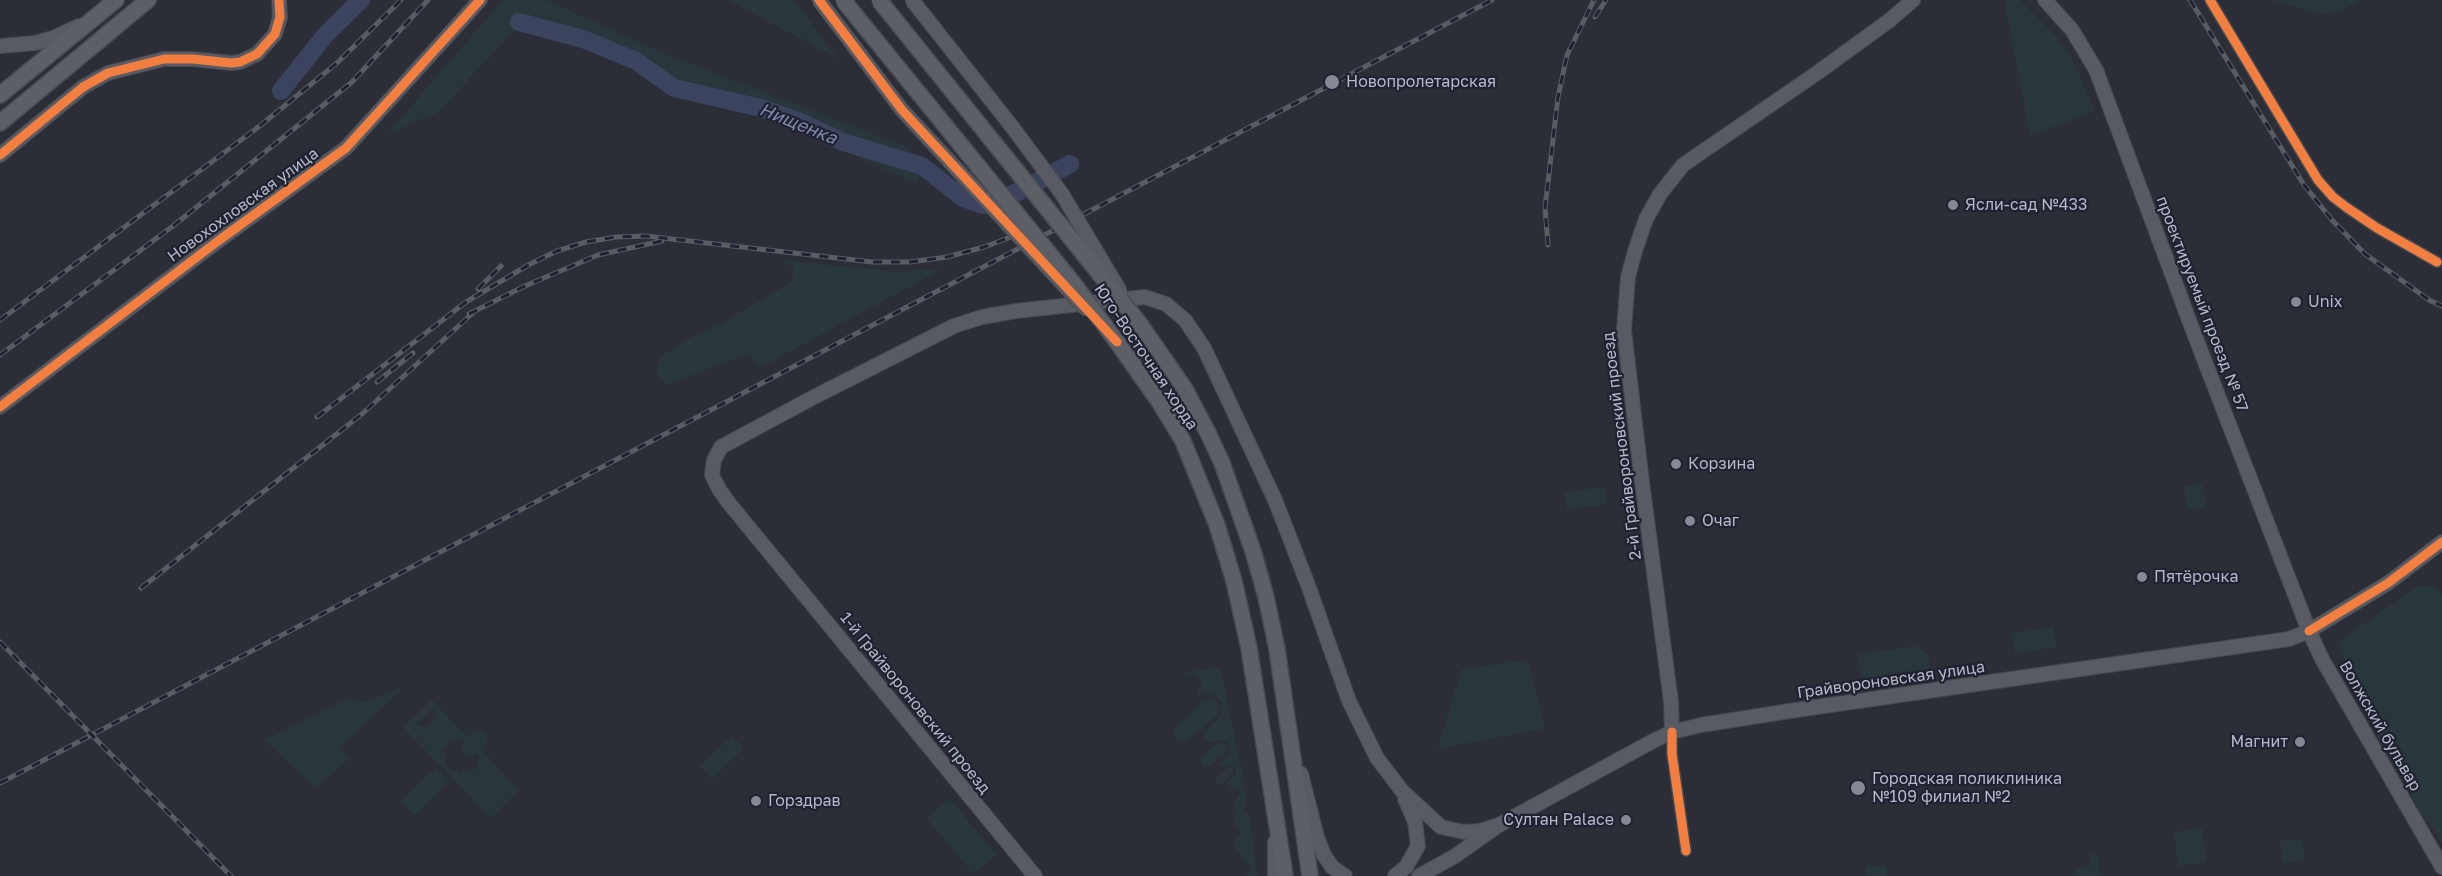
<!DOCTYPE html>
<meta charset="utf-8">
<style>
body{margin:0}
canvas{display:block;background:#2b2e37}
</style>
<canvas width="2442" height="876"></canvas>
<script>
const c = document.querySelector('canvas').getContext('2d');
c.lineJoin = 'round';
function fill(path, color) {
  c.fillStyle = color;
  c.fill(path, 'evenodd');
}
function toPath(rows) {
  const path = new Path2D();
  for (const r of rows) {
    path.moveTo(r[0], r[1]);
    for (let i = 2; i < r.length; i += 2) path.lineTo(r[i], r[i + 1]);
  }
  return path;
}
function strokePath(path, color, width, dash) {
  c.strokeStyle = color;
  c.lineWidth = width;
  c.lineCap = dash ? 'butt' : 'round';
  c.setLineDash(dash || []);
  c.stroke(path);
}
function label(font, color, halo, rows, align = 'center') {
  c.font = font + ' "Golos Text",sans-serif';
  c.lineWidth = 4.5;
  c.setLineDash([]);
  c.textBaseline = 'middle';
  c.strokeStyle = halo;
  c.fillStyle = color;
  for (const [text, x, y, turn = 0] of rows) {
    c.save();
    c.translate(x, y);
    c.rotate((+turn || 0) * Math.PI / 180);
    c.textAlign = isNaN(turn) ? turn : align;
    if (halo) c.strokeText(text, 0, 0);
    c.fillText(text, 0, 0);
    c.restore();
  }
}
fill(toPath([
 [503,0,546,0,662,53,909,148,920,175,915,183,786,124,578,46,515,30,437,113,387,134],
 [728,0,794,0,837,58],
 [2004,0,2020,0,2054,34,2071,57,2095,111,2030,135],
 [2273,0,2361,0,2338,12,2326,14,2314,13],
 [781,260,897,272,942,269,770,362,757,366,752,357,745,354,667,385,658,376,656,367,661,357,684,341,724,322,792,282,794,268],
 [2202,484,2206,507,2188,510,2184,487],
 [1605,487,1607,504,1567,509,1565,492],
 [2418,586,2433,586,2442,596,2442,843,2430,823,2422,822,2419,810,2411,795,2411,790,2401,772,2386,758,2379,742,2382,739,2378,736,2377,719,2340,651,2338,642],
 [2053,627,2056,647,2015,653,2012,633],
 [1917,646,1928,655,1930,668,1861,678,1858,654],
 [1528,660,1545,728,1438,749,1462,669],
 [1220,667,1246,793,1244,813,1249,814,1257,876,1245,876,1252,869,1232,843,1241,833,1234,823,1237,815,1233,805,1240,793,1237,788,1230,789,1231,785,1226,784,1235,776,1237,771,1232,765,1222,767,1218,765,1230,753,1229,744,1222,739,1210,743,1203,737,1205,731,1220,717,1222,703,1213,694,1200,695,1198,692,1202,682,1197,675,1192,673,1184,675,1182,673],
 [404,687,339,748,349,758,316,789,265,740,346,699,362,703],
 [1207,696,1218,702,1219,710,1216,716,1198,732,1197,729,1195,734,1187,741,1177,740,1174,735,1175,727,1183,720,1189,719,1186,717,1199,707,1202,701,1208,702],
 [432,700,468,737,477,731,486,733,488,741,481,750,519,790,491,818,403,727],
 [429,711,433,711,438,717,427,727,417,725,416,722,424,718],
 [463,739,465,741,462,748,464,754,470,756,477,753,480,756,478,765,470,773,466,770,461,774,456,769,452,771,445,764,446,756,442,750,451,741],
 [732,736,744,748,712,779,700,766],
 [1218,743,1226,744,1227,751,1219,758,1218,756,1215,757,1216,761,1210,766,1203,766,1201,758],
 [436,767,449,782,414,815,401,801],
 [1230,767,1234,770,1232,775,1222,784,1216,783,1216,777],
 [950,799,996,855,973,874,927,818],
 [2202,828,2207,862,2178,866,2174,832],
 [2302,839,2305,861,2283,862,2280,841],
 [2097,853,2100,876,2076,876,2075,868,2091,866,2089,854],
 [1886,865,1887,876,1867,876,1866,867]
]), '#29373d');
strokePath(toPath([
 [519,22,583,39,636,61,674,88,761,108,798,121,843,142,922,166,963,198,983,205,1016,193,1070,164],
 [281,91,326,34,361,0]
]), '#3b435f', 18);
const street = toPath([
 [2210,0,2318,180,2333,197,2346,207,2377,228,2437,262],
 [1672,732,1672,754,1686,851]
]);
const secondary = toPath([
 [2045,0,2072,30,2096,70,2195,336,2309,631,2322,659,2442,867],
 [0,46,35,43,53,38,79,26],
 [0,155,83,87,108,73,164,59,193,59,231,63,240,62,257,54,275,34,280,17,279,0],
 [0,407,218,241,346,148,480,0],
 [1672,732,1671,702,1641,474,1624,330,1628,277,1635,251,1646,219,1660,194,1683,165,1817,73,1890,20,1913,0],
 [1301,774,1317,837,1324,855,1332,867,1345,876],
 [1275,842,1275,876],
 [1035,876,728,502,719,489,712,475,714,460,721,447,814,397,954,326,982,317,1016,311,1145,297,1166,304,1185,320,1204,348,1275,500,1308,585,1349,701,1377,758,1402,791,1441,827,1464,832,1480,831,1499,825],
 [1395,876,1406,867,1418,846,1415,822,1405,799],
 [1419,876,1455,856,1499,825,1653,741,1672,732,1701,725,1796,710,2289,639,2309,631,2388,583,2442,542]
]);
const primary = toPath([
 [0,95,116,0],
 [0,123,148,0],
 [1140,324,1185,389,1208,433,1222,463,1253,551,1266,597,1277,649,1310,876],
 [1117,342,1160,403,1183,441,1217,525,1234,581,1249,648,1285,876]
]);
strokePath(street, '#474950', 12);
strokePath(secondary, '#474950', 16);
strokePath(primary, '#494b54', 18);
strokePath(street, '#5b5d65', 9);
strokePath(secondary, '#595b64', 14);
strokePath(primary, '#5d5f67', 15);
const rail = toPath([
 [2190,0,2304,185,2332,220,2365,254,2429,300,2442,306],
 [1595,17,1606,0],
 [1548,245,1545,208,1558,97,1567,55,1594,0],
 [478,289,501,266],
 [469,314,525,286,598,255,662,241],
 [0,320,261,125,337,63,401,0],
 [0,355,173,226,352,82,428,0],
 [377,382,413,353],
 [317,417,466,302,530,264,557,251,586,242,616,237,646,236,872,262,910,262,947,257,984,247,1019,234],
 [141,588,362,414,475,311],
 [0,642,231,876],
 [0,783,1492,0]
]);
strokePath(rail, '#595c63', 5);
strokePath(rail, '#1f2231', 3, [9]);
const secondaryBridge = toPath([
 [819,0,902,110,1086,309],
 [912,0,1013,128,1062,194,1120,291]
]);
const primaryBridge = toPath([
 [843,0,1074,284,1117,342],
 [879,0,1140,324]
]);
strokePath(secondaryBridge, '#474950', 16, []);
strokePath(primaryBridge, '#494b54', 18, []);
strokePath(secondaryBridge, '#595b64', 14);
strokePath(primaryBridge, '#5d5f67', 15);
strokePath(toPath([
 [819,0,902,110,1117,342],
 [2210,0,2318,180,2333,197,2346,207,2377,228,2437,262],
 [0,155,83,87,108,73,164,59,193,59,231,63,240,62,257,54,275,34,280,17,279,0],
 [0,407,218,241,346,148,480,0],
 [2309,631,2388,583,2442,542],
 [1672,732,1672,754,1686,851]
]), '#f27e40', 9);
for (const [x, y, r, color] of [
 [1332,82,8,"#858895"],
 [1953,205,6,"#858895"],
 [2296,302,6,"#858895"],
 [1676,464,6,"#858895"],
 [1690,521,6,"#858895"],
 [2142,577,6,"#858895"],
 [2300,742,6,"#858895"],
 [1858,788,8,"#858895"],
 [756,801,6,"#858895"],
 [1626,820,6,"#858895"]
]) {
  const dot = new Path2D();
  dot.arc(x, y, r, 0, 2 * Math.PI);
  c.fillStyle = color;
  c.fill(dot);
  strokePath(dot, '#1f2231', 2);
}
label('16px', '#b6b9c7', '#1f2231', [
 ["Новопролетарская",1346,82],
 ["Ясли-сад №433",1965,205],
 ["Unix",2308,302],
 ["Корзина",1688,464],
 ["Очаг",1702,521],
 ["Пятёрочка",2154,577],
 ["Магнит",2288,742,"right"],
 ["Городская поликлиника",1872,779],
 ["№109 филиал №2",1872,797],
 ["Горздрав",768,801],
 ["Султан Palace",1614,820,"right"]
], 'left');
label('16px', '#b6b9c7', '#1f2231', [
 ["Новохохловская улица",243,205,-36],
 ["проектируемый проезд № 57",2202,304,69],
 ["Юго-Восточная хорда",1146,357,56],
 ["2-й Грайвороновский проезд",1622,446,-97],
 ["Грайвороновская улица",1891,680,-8],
 ["1-й Грайвороновский проезд",915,703,51],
 ["Волжский бульвар",2380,726,60]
]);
label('italic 18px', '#8089ac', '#1f2231', [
 ["Нищенка",798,124,22]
]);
</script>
